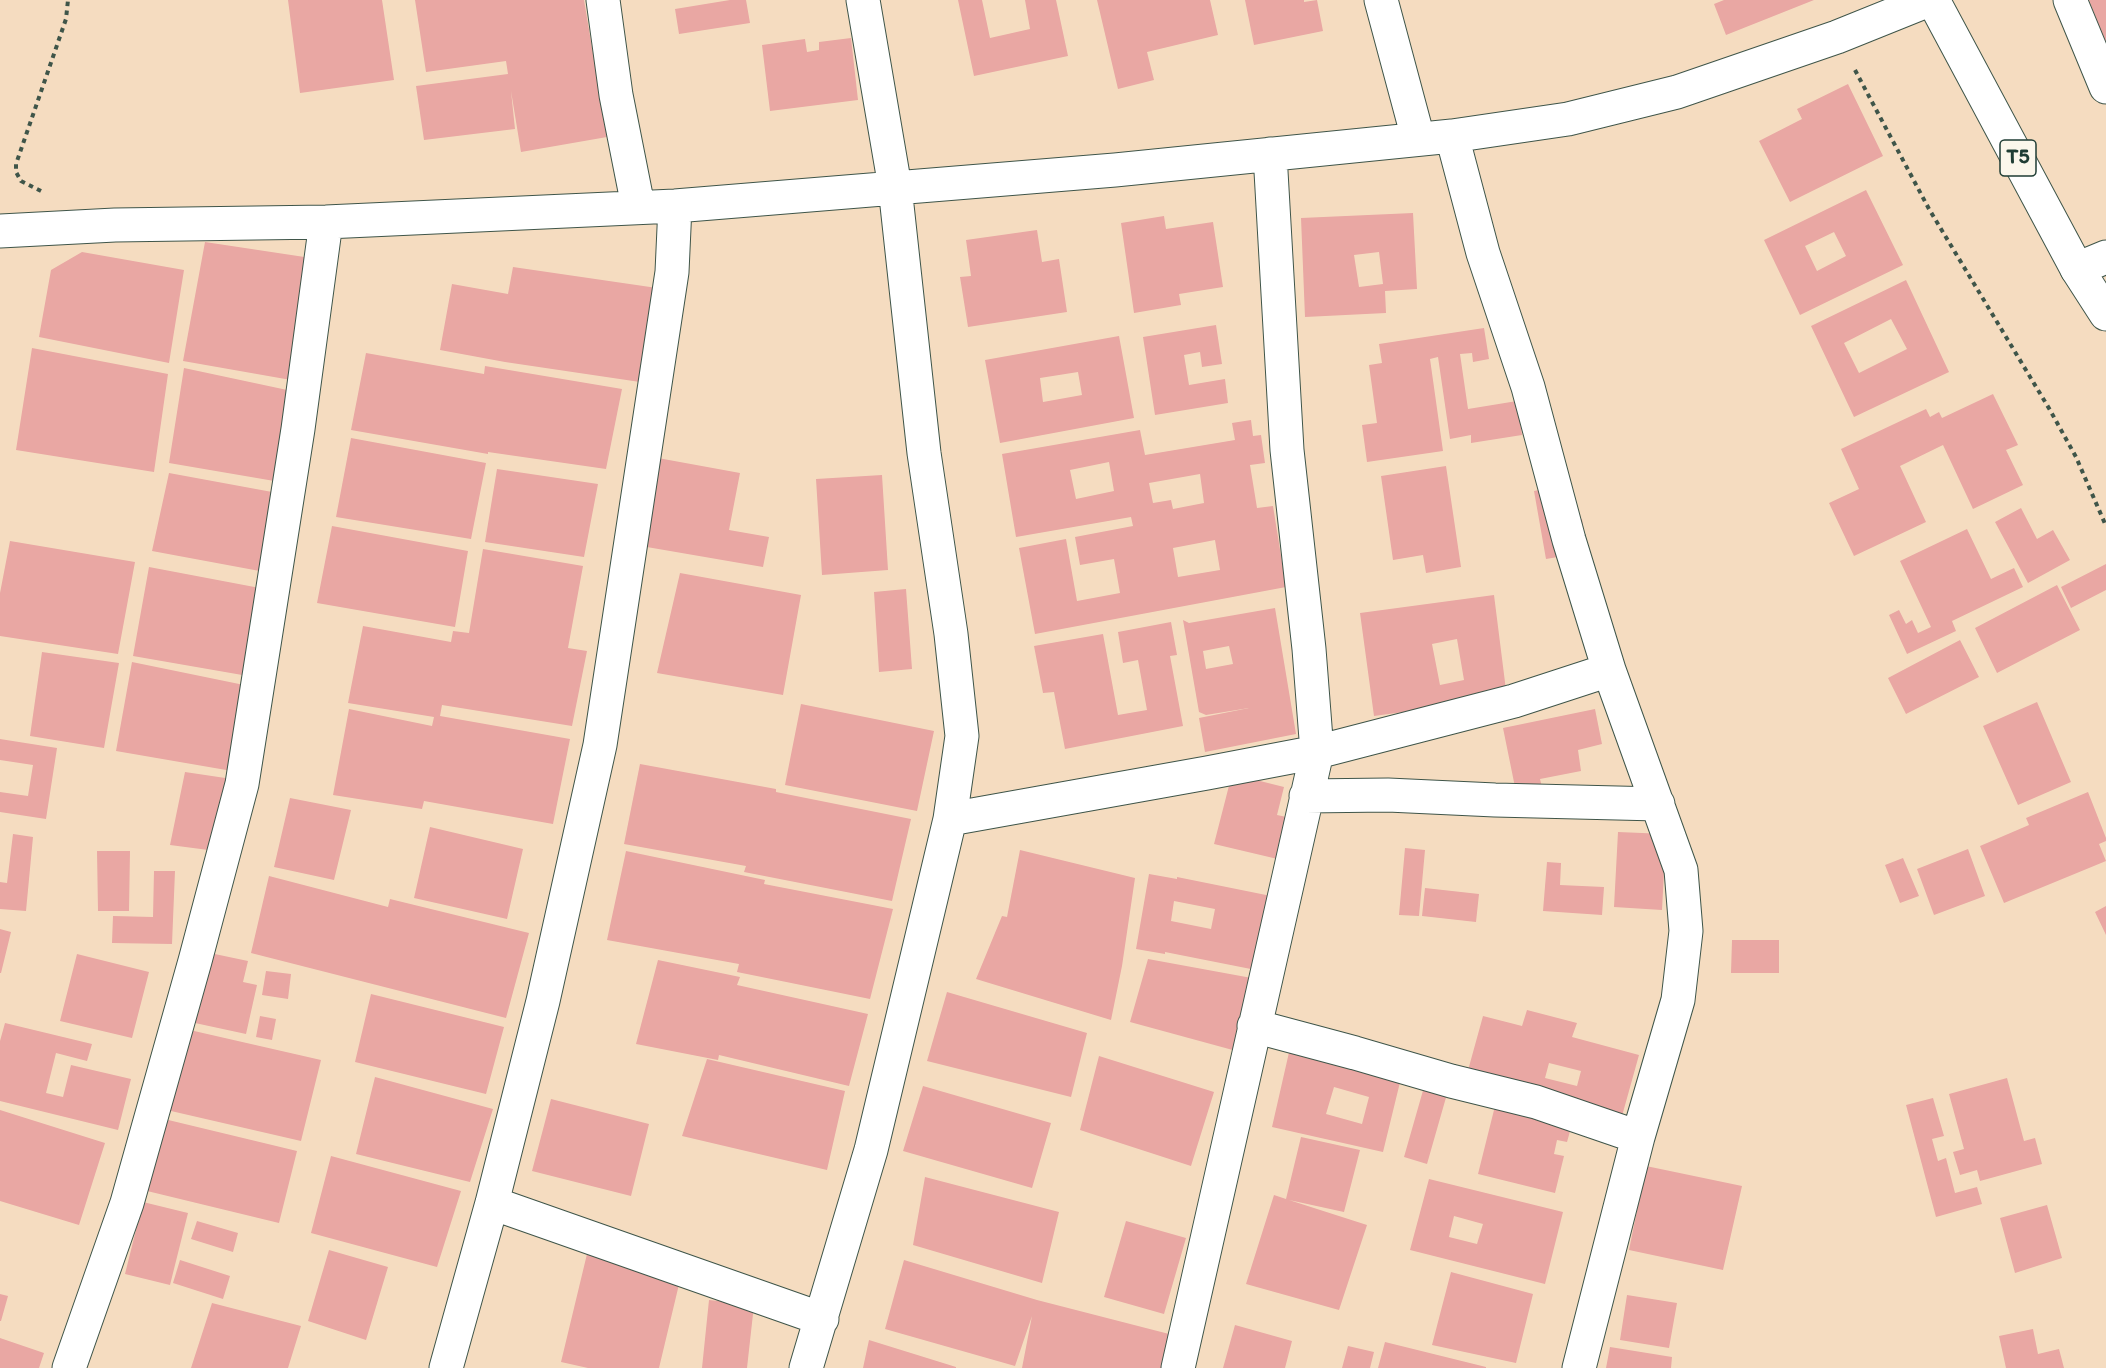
<!DOCTYPE html>
<style>
body{margin:0}
canvas{display:block;background:#f5dcc0}
</style>
<canvas width="2106" height="1368"></canvas>
<script>
const c = document.querySelector('canvas').getContext('2d');
c.lineJoin = 'round';
function fill(path, color) {
  c.fillStyle = color;
  c.fill(path, 'evenodd');
}
function toPath(rows) {
  const path = new Path2D();
  for (const r of rows) {
    path.moveTo(r[0], r[1]);
    for (let i = 2; i < r.length; i += 2) path.lineTo(r[i], r[i + 1]);
  }
  return path;
}
function strokePath(path, color, width, dash) {
  c.strokeStyle = color;
  c.lineWidth = width;
  c.lineCap = dash ? 'butt' : 'round';
  c.setLineDash(dash || []);
  c.stroke(path);
}
function label(font, color, halo, rows, align = 'center') {
  c.font = font + ' Itim,sans-serif';
  c.lineWidth = 4.5;
  c.setLineDash([]);
  c.textBaseline = 'middle';
  c.strokeStyle = halo;
  c.fillStyle = color;
  for (const [text, x, y, turn = 0] of rows) {
    c.save();
    c.translate(x, y);
    c.rotate((+turn || 0) * Math.PI / 180);
    c.textAlign = isNaN(turn) ? turn : align;
    if (halo) c.strokeText(text, 0, 0);
    c.fillText(text, 0, 0);
    c.restore();
  }
}
fill(toPath([
 [288,0,382,0,394,80,300,93],
 [415,0,584,0,607,137,521,152,511,91,515,129,424,140,416,86,508,74,506,61,426,72],
 [730,0,746,0,750,23,679,34,675,9],
 [958,0,982,0,990,38,1030,29,1025,0,1056,0,1068,56,974,76],
 [1097,0,1210,0,1218,35,1147,52,1154,80,1118,89],
 [1245,0,1304,0,1304,2,1317,0,1323,31,1254,45],
 [1724,0,1814,0,1726,35,1714,4],
 [2089,0,2106,0,2106,44],
 [851,38,858,100,770,111,762,45,805,39,807,52,819,50,819,42],
 [1848,84,1883,156,1790,202,1759,141,1802,119,1797,109],
 [1866,190,1903,265,1800,315,1764,240],
 [1834,232,1846,256,1817,271,1805,246],
 [1413,213,1417,289,1385,291,1386,313,1305,317,1301,218],
 [1379,252,1383,284,1359,287,1354,255],
 [1164,216,1166,229,1213,222,1223,287,1179,294,1181,305,1134,313,1121,223],
 [1037,230,1042,262,1059,259,1067,312,968,327,960,277,971,276,966,240],
 [205,242,331,261,308,383,183,361],
 [82,252,184,270,169,363,39,337,51,270],
 [513,267,657,288,640,382,505,362,440,350,452,284,508,294],
 [1906,280,1949,372,1854,417,1811,326],
 [1891,319,1907,349,1859,373,1844,343],
 [1216,325,1222,364,1202,367,1200,352,1184,355,1189,385,1225,379,1228,403,1155,415,1143,337],
 [1484,328,1489,359,1473,362,1472,353,1460,354,1468,409,1517,401,1522,435,1471,443,1471,435,1450,439,1438,357,1430,359,1443,451,1367,462,1362,425,1377,423,1369,365,1382,363,1379,344],
 [1119,336,1134,418,1000,443,985,360],
 [1078,372,1082,395,1043,402,1040,378],
 [32,348,168,374,154,472,16,450],
 [366,353,484,374,485,366,622,389,606,469,488,452,488,454,351,430],
 [184,368,306,394,286,483,169,463],
 [1993,394,2018,445,2006,450,2023,485,1973,509,1943,445,1900,466,1926,522,1854,556,1829,503,1859,489,1841,449,1926,409,1930,417,1939,412,1942,418],
 [1251,420,1253,436,1261,435,1265,463,1250,465,1257,508,1273,506,1286,587,1035,634,1019,548,1066,539,1077,601,1120,593,1114,559,1080,565,1075,537,1133,526,1131,517,1016,537,1002,454,1140,430,1145,455,1235,440,1232,423],
 [1109,462,1114,491,1076,499,1070,470],
 [1200,474,1204,503,1173,509,1171,500,1153,503,1149,483],
 [1215,540,1220,570,1178,577,1173,548],
 [351,438,486,463,471,539,336,517],
 [658,458,740,473,729,530,769,537,763,567,641,546],
 [1446,466,1461,567,1426,573,1423,555,1393,560,1381,476],
 [497,469,598,484,584,557,485,542],
 [169,473,283,494,265,572,152,551],
 [882,475,888,570,822,575,816,479],
 [1559,486,1566,523,1582,519,1587,552,1546,559,1534,491],
 [2021,508,2037,539,2053,530,2070,560,2028,583,1995,522],
 [332,526,468,551,455,627,317,603],
 [1967,529,1991,579,2014,568,2023,587,1952,621,1956,631,1907,654,1889,615,1899,610,1906,624,1912,620,1918,633,1931,627,1900,561],
 [10,541,135,562,118,654,0,636,0,593],
 [483,549,583,566,568,648,587,651,572,726,442,705,440,716,570,739,553,824,424,801,422,809,333,795,349,709,432,726,434,717,348,703,363,626,451,642,453,631,469,633],
 [2106,564,2106,590,2071,608,2061,587],
 [149,567,265,589,248,676,133,656],
 [680,573,801,595,783,695,657,673],
 [2057,585,2080,630,1997,673,1975,628],
 [906,589,912,669,879,672,874,592],
 [1494,595,1507,698,1374,716,1360,613],
 [1457,639,1464,680,1440,685,1432,644],
 [1275,608,1296,734,1205,752,1199,718,1249,708,1206,715,1199,712,1183,620,1189,623],
 [1229,646,1233,664,1206,669,1203,651],
 [1171,622,1177,655,1170,656,1183,726,1065,749,1054,692,1043,693,1034,646,1103,634,1118,715,1147,710,1138,660,1123,663,1118,632],
 [1960,640,1979,677,1906,714,1888,678],
 [42,652,119,663,104,748,30,736],
 [132,662,249,686,232,771,116,751],
 [2037,702,2071,782,2018,805,1983,726],
 [801,704,934,731,917,811,785,785],
 [1595,709,1602,744,1578,750,1581,771,1540,779,1542,787,1516,792,1503,728],
 [0,739,57,748,46,819,0,812,0,792,28,796,33,765,0,760],
 [640,764,776,789,776,792,911,819,892,901,744,872,746,866,624,844],
 [185,772,232,779,216,851,170,845],
 [1232,774,1284,787,1277,815,1296,819,1286,861,1214,844],
 [2088,792,2106,838,2106,841,2099,844,2106,861,2004,903,1980,846,2029,825,2026,818],
 [290,798,351,810,334,880,274,867],
 [430,827,523,849,507,919,414,898],
 [1618,832,1666,834,1662,910,1614,907],
 [13,834,33,837,26,911,0,909,0,882,7,883],
 [1405,848,1425,850,1419,916,1399,915],
 [1968,849,1985,896,1934,915,1917,869],
 [1020,850,1135,878,1122,966,1111,1020,976,979,1002,916,1007,917],
 [97,851,130,851,129,911,98,911],
 [626,851,765,880,764,884,893,909,870,999,737,972,739,964,607,940],
 [1903,858,1919,896,1900,903,1885,865],
 [1547,862,1561,863,1560,885,1604,887,1602,915,1543,911],
 [154,871,175,871,172,944,112,943,113,916,153,917],
 [1149,874,1177,879,1177,877,1276,897,1261,971,1165,952,1165,954,1136,949],
 [1174,901,1215,909,1211,929,1171,921],
 [269,876,388,907,390,899,529,933,506,1018,251,953],
 [1425,888,1479,894,1476,922,1422,916],
 [2106,906,2106,935,2095,912],
 [0,929,11,932,1,973,0,973],
 [1732,940,1779,940,1779,973,1731,973],
 [210,953,248,961,243,982,257,985,246,1034,195,1023],
 [77,954,149,972,132,1038,60,1021],
 [1148,959,1268,981,1251,1055,1130,1022],
 [658,960,740,977,737,985,868,1014,849,1086,719,1055,718,1060,636,1044],
 [266,971,291,974,288,999,262,995],
 [947,992,1087,1033,1071,1097,927,1061],
 [371,994,504,1027,486,1094,355,1062],
 [1527,1010,1577,1023,1572,1037,1639,1055,1622,1116,1467,1074,1483,1016,1522,1026],
 [1549,1063,1581,1071,1577,1086,1545,1078],
 [260,1016,276,1019,272,1040,256,1037],
 [5,1023,92,1044,87,1061,56,1053,46,1093,63,1097,71,1065,131,1079,118,1130,0,1101,0,1041],
 [181,1028,321,1060,301,1141,158,1108],
 [1290,1048,1402,1074,1383,1152,1272,1127],
 [1334,1087,1369,1097,1362,1124,1326,1114],
 [1099,1056,1214,1092,1191,1166,1080,1130],
 [707,1059,845,1091,827,1170,682,1136],
 [375,1077,493,1109,470,1182,356,1154],
 [2007,1078,2024,1141,2035,1138,2042,1164,1980,1181,1977,1170,1960,1175,1953,1152,1964,1149,1949,1094],
 [1426,1080,1449,1087,1427,1164,1404,1157],
 [923,1086,1051,1123,1032,1188,903,1151],
 [1497,1098,1574,1117,1567,1142,1557,1140,1554,1154,1564,1156,1555,1193,1478,1174],
 [1933,1098,1944,1136,1932,1139,1938,1161,1946,1158,1955,1193,1977,1187,1982,1204,1936,1217,1906,1105],
 [551,1099,649,1124,631,1196,532,1171],
 [0,1110,105,1143,79,1225,0,1201],
 [160,1118,297,1151,279,1223,143,1190],
 [1301,1137,1360,1150,1344,1212,1289,1200,1367,1225,1339,1310,1246,1284,1274,1195,1286,1199],
 [331,1156,461,1191,437,1267,311,1233],
 [1646,1166,1742,1186,1723,1270,1629,1250],
 [925,1177,1059,1212,1042,1283,913,1245],
 [1429,1179,1563,1212,1545,1284,1410,1250],
 [1454,1216,1483,1224,1477,1244,1449,1237],
 [143,1202,188,1213,170,1285,125,1274],
 [2047,1205,2062,1258,2015,1273,2000,1218],
 [197,1221,238,1233,233,1252,191,1239],
 [1126,1221,1186,1238,1164,1314,1104,1297],
 [329,1250,388,1267,366,1340,308,1321],
 [587,1254,681,1276,659,1368,588,1368,561,1362],
 [180,1260,230,1276,223,1299,173,1283],
 [904,1260,1037,1300,1173,1335,1164,1368,1022,1368,1032,1316,1015,1366,885,1329],
 [1451,1272,1533,1294,1516,1363,1432,1345],
 [0,1294,8,1296,1,1321,0,1321],
 [1627,1295,1677,1303,1669,1348,1620,1340],
 [709,1300,754,1305,747,1368,702,1368],
 [212,1303,301,1326,288,1368,191,1368],
 [1235,1325,1292,1341,1285,1368,1223,1368],
 [2033,1329,2038,1354,2059,1349,2064,1368,2006,1368,1999,1336],
 [0,1338,44,1353,39,1368,0,1368],
 [869,1340,956,1367,956,1368,863,1368],
 [1385,1342,1486,1367,1486,1368,1378,1368],
 [1348,1346,1374,1352,1370,1368,1342,1368],
 [1610,1347,1672,1357,1671,1368,1606,1368]
]), '#e9a7a3');
const minor = toPath([
 [603,0,616,95,638,206],
 [1381,0,1418,138],
 [2070,0,2106,87],
 [1452,136,1483,253,1528,387,1569,540,1609,670,1681,870,1686,931,1678,1000,1638,1137,1579,1368],
 [0,231,115,225,326,222,675,206,1115,170,1452,136,1568,119,1677,92,1837,37,1929,0],
 [2077,269,2106,257],
 [1306,796,1388,795,1495,800,1658,804],
 [950,819,1207,773,1317,752,1514,701,1609,670],
 [1254,1026,1355,1053,1451,1081,1536,1102,1638,1137],
 [492,1203,822,1319],
 [69,1368,127,1203,195,961,242,784,298,429,326,222],
 [446,1368,492,1203,543,1001,600,745,672,272,675,206],
 [806,1368,871,1150,950,819,962,736,951,634,924,453,895,187,863,0],
 [1178,1368,1317,752,1309,649,1287,450,1270,154]
]);
const trunk = toPath([
 [1933,0,2077,269,2106,314]
]);
strokePath(minor, '#3f5549', 35);
strokePath(trunk, '#3f5549', 35);
strokePath(toPath([
 [1855,70,1929,209,2050,410,2076,457,2106,526],
 [41,191,21,181,16,172,16,164,66,19,68,0]
]), '#3f5549', 4, [4.5, 4.5]);
strokePath(minor, '#fff', 33);
strokePath(trunk, '#fff', 33);
for (const [x, y, w] of [
 [2018,158,36]
]) {
  const box = new Path2D();
  box.roundRect(x - w / 2, y - 18, w, 36, 4.5);
  c.fillStyle = '#fbf7ec';
  c.fill(box);
  strokePath(box, '#1f3d34', 1.5);
}
label('bold 21px', '#1f3d34', null, [
 ["T5",2018,158]
]);
</script>
